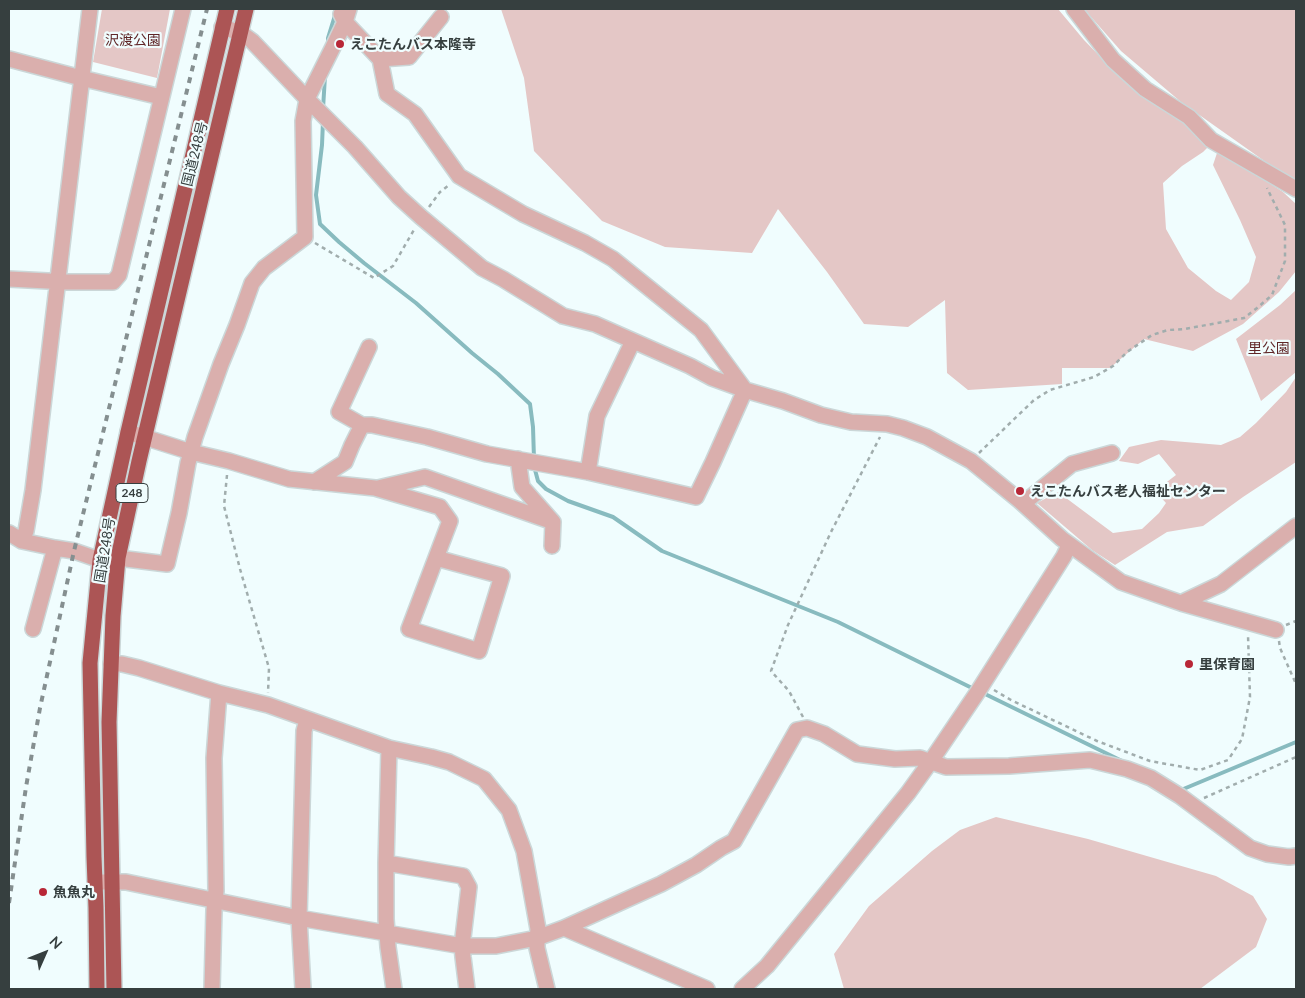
<!DOCTYPE html>
<meta charset="utf-8">
<style>
body{margin:0}
#map{position:relative;width:1305px;height:998px;overflow:hidden;background:#f0fdfe;font-family:Lato,sans-serif}
canvas{display:block}
.frame{position:absolute;inset:0;border:10px solid #363f3f;pointer-events:none}
.north{position:absolute;left:20px;top:928px;width:50px;height:50px;-webkit-text-stroke:4px #f0fdfe;paint-order:stroke;rotate:46deg;font-size:14px;font-weight:700;line-height:20px;text-align:center;color:#363f3f}
.north::after{content:'';display:block;margin:auto;width:18px;height:22px;background:#363f3f;clip-path:polygon(50% 0,100% 100%,50% 72%,0 100%)}
</style>
<div id="map">
<canvas width="1305" height="998"></canvas>
<div class="frame"></div>
<div class="north">N</div>
</div>
<script>
const c = document.querySelector('canvas').getContext('2d');
c.lineJoin = 'round';
function fill(path, color) {
  c.fillStyle = color;
  c.fill(path, 'evenodd');
}
function toPath(rows) {
  const path = new Path2D();
  for (const r of rows) {
    path.moveTo(r[0], r[1]);
    for (let i = 2; i < r.length; i += 2) path.lineTo(r[i], r[i + 1]);
  }
  return path;
}
function strokePath(path, color, width, dash) {
  c.strokeStyle = color;
  c.lineWidth = width;
  c.lineCap = dash ? 'butt' : 'round';
  c.setLineDash(dash || []);
  c.stroke(path);
}
function label(font, color, halo, rows, align = 'center') {
  c.font = font + ' Lato,"Noto Sans JP",sans-serif';
  c.lineWidth = 4.5;
  c.setLineDash([]);
  c.textBaseline = 'middle';
  c.strokeStyle = halo;
  c.fillStyle = color;
  for (const [text, x, y, turn = 0] of rows) {
    c.save();
    c.translate(x, y);
    c.rotate((+turn || 0) * Math.PI / 180);
    c.textAlign = isNaN(turn) ? turn : align;
    if (halo) c.strokeText(text, 0, 0);
    c.fillText(text, 0, 0);
    c.restore();
  }
}
fill(toPath([
 [102,9,170,9,157,78,93,62],
 [501,9,1058,9,1084,40,1120,77,1179,119,1210,145,1203,152,1182,166,1163,183,1166,229,1188,268,1216,291,1231,300,1249,282,1256,257,1240,220,1213,165,1218,150,1283,192,1296,204,1296,271,1279,292,1243,324,1193,351,1144,339,1110,368,1062,368,1062,384,968,390,947,373,945,300,908,327,864,324,827,272,778,209,752,253,665,247,602,221,534,151,524,78],
 [1084,9,1296,9,1296,186,1263,160,1181,102,1121,51],
 [1296,290,1296,372,1261,401,1236,339,1280,305],
 [1296,377,1296,462,1243,497,1203,526,1167,532,1115,565,1092,550,1037,503,1058,492,1113,533,1142,529,1159,513,1166,503,1155,491,1176,475,1159,454,1138,464,1119,461,1129,447,1161,440,1221,445,1240,437,1256,423,1286,392],
 [996,817,1088,839,1216,876,1253,896,1267,919,1256,947,1200,989,844,989,834,954,869,906,932,851,960,830]
]), '#e4c7c6');
strokePath(toPath([
 [328,44,328,38,336,12],
 [323,109,325,76],
 [323,121,322,145,316,195,320,224,339,242,364,263,416,303,472,353,498,374,530,404,533,427,534,459],
 [534,466,538,481,546,489,568,501,613,517,662,551,838,622,976,690],
 [983,693,1122,761],
 [1178,788,1181,790,1296,742]
]), '#88bbbf', 4);
const minor = toPath([
 [1074,9,1113,60,1145,89,1189,117,1211,140,1296,189],
 [341,14,345,22,380,59,387,94,415,114,459,176,523,214,585,243,613,259,701,330,745,390],
 [222,27,241,33,252,41,307,99,355,147,399,197,421,217,482,268,503,279,563,316,595,324,690,366,712,378,745,390,783,401,821,415,851,422,887,424,903,428,927,437,971,461,1020,501,1062,539,1121,582,1181,603,1276,630],
 [9,59,81,78,161,97],
 [380,59,409,57,441,17],
 [9,279,67,282,113,282,119,275,183,9],
 [362,425,339,412,369,347],
 [128,432,191,452,229,461,289,479,375,488,440,507,450,521,409,629,479,651,502,576,436,558],
 [518,459,522,487,553,522,552,546],
 [588,472,597,416,633,341],
 [314,482,345,462,352,445,362,425,372,425,427,437,487,454,588,472,696,497,713,462,745,390],
 [378,488,425,477,553,522],
 [1020,501,1030,498,1072,464,1112,453],
 [9,533,22,541,55,548,74,551,100,560],
 [22,541,26,531,33,490,90,9],
 [118,558,167,564,179,513,188,463,195,437,221,364,237,325,252,283,264,268,305,237,303,121,307,99,333,47,345,22,349,9],
 [1181,603,1221,584,1296,526],
 [33,629,55,548],
 [111,664,122,664,139,668,219,693,268,705,389,748,431,757,449,762,484,779,509,810,524,851,538,929,537,938,537,948,547,989],
 [389,748,386,863,386,919,388,947,394,989],
 [386,863,463,876,469,887,462,946,463,957,467,989],
 [95,882,126,882,299,918,462,946,496,946,537,938,564,928,661,884,696,865,721,848,734,841,797,730,807,728,824,734,857,754,895,759,920,758,946,767,1009,766,1090,760,1127,769,1151,778,1180,796,1250,848,1267,854,1289,857,1296,856],
 [564,928,707,989],
 [212,989,214,910,216,891,214,758,219,693],
 [303,989,299,918,304,731,307,720],
 [742,989,767,966,908,793,931,761,977,693,1064,556,1069,545]
]);
const highway = toPath([
 [97,989,96,908,94,857,90,663,100,560,128,432,227,9],
 [114,989,109,722,113,616,118,558,139,461,246,9]
]);
strokePath(minor, '#cbd7d8', 18);
strokePath(highway, '#cbd7d8', 18);
strokePath(toPath([
 [429,207,440,192,449,185],
 [315,243,374,278,393,266,415,228],
 [979,453,1034,400,1050,390,1094,377,1113,366,1127,352,1152,335,1168,330,1185,329,1244,318,1257,308,1272,295,1285,261,1285,225,1267,188],
 [227,475,224,506,240,569,269,668,268,693],
 [1286,625,1296,621],
 [1279,641,1280,648,1296,684],
 [994,690,1011,700,1097,741,1150,761,1200,770,1228,760,1242,739,1250,697,1248,635],
 [803,717,789,691,771,671,788,625,831,532,880,437],
 [1204,798,1296,757]
]), '#a1adad', 2.5, [4, 4]);
strokePath(minor, '#daafad', 15);
strokePath(highway, '#ac5555', 15);
strokePath(toPath([
 [9,903,26,787,40,708,74,551,207,9]
]), '#858f90', 4, [6, 6]);
for (const [x, y, r, color] of [
 [340,44,5,"#b82737"],
 [1020,491,5,"#b82737"],
 [1189,664,5,"#b82737"],
 [43,892,5,"#b82737"]
]) {
  const dot = new Path2D();
  dot.arc(x, y, r, 0, 2 * Math.PI);
  c.fillStyle = color;
  c.fill(dot);
  strokePath(dot, '#f0fdfe', 2);
}
for (const [x, y, w] of [
 [132,493,32]
]) {
  const box = new Path2D();
  box.roundRect(x - w / 2, y - 9.5, w, 19, 4);
  c.fillStyle = '#f0fdfe';
  c.fill(box);
  strokePath(box, '#363f3f', 1);
}
label('bold 12px', '#363f3f', null, [
 ["248",132,493]
]);
label('14px', '#602728', '#f0fdfe', [
 ["沢渡公園",133,40],
 ["里公園",1269,348]
]);
label('bold 14px', '#363f3f', '#f0fdfe', [
 ["えこたんバス本隆寺",350,44],
 ["えこたんバス老人福祉センター",1030,491],
 ["里保育園",1199,664],
 ["魚魚丸",53,892]
], 'left');
label('14px', '#363f3f', '#f0fdfe', [
 ["国道248号",195,154,-76],
 ["国道248号",105,550,-81]
]);
</script>
